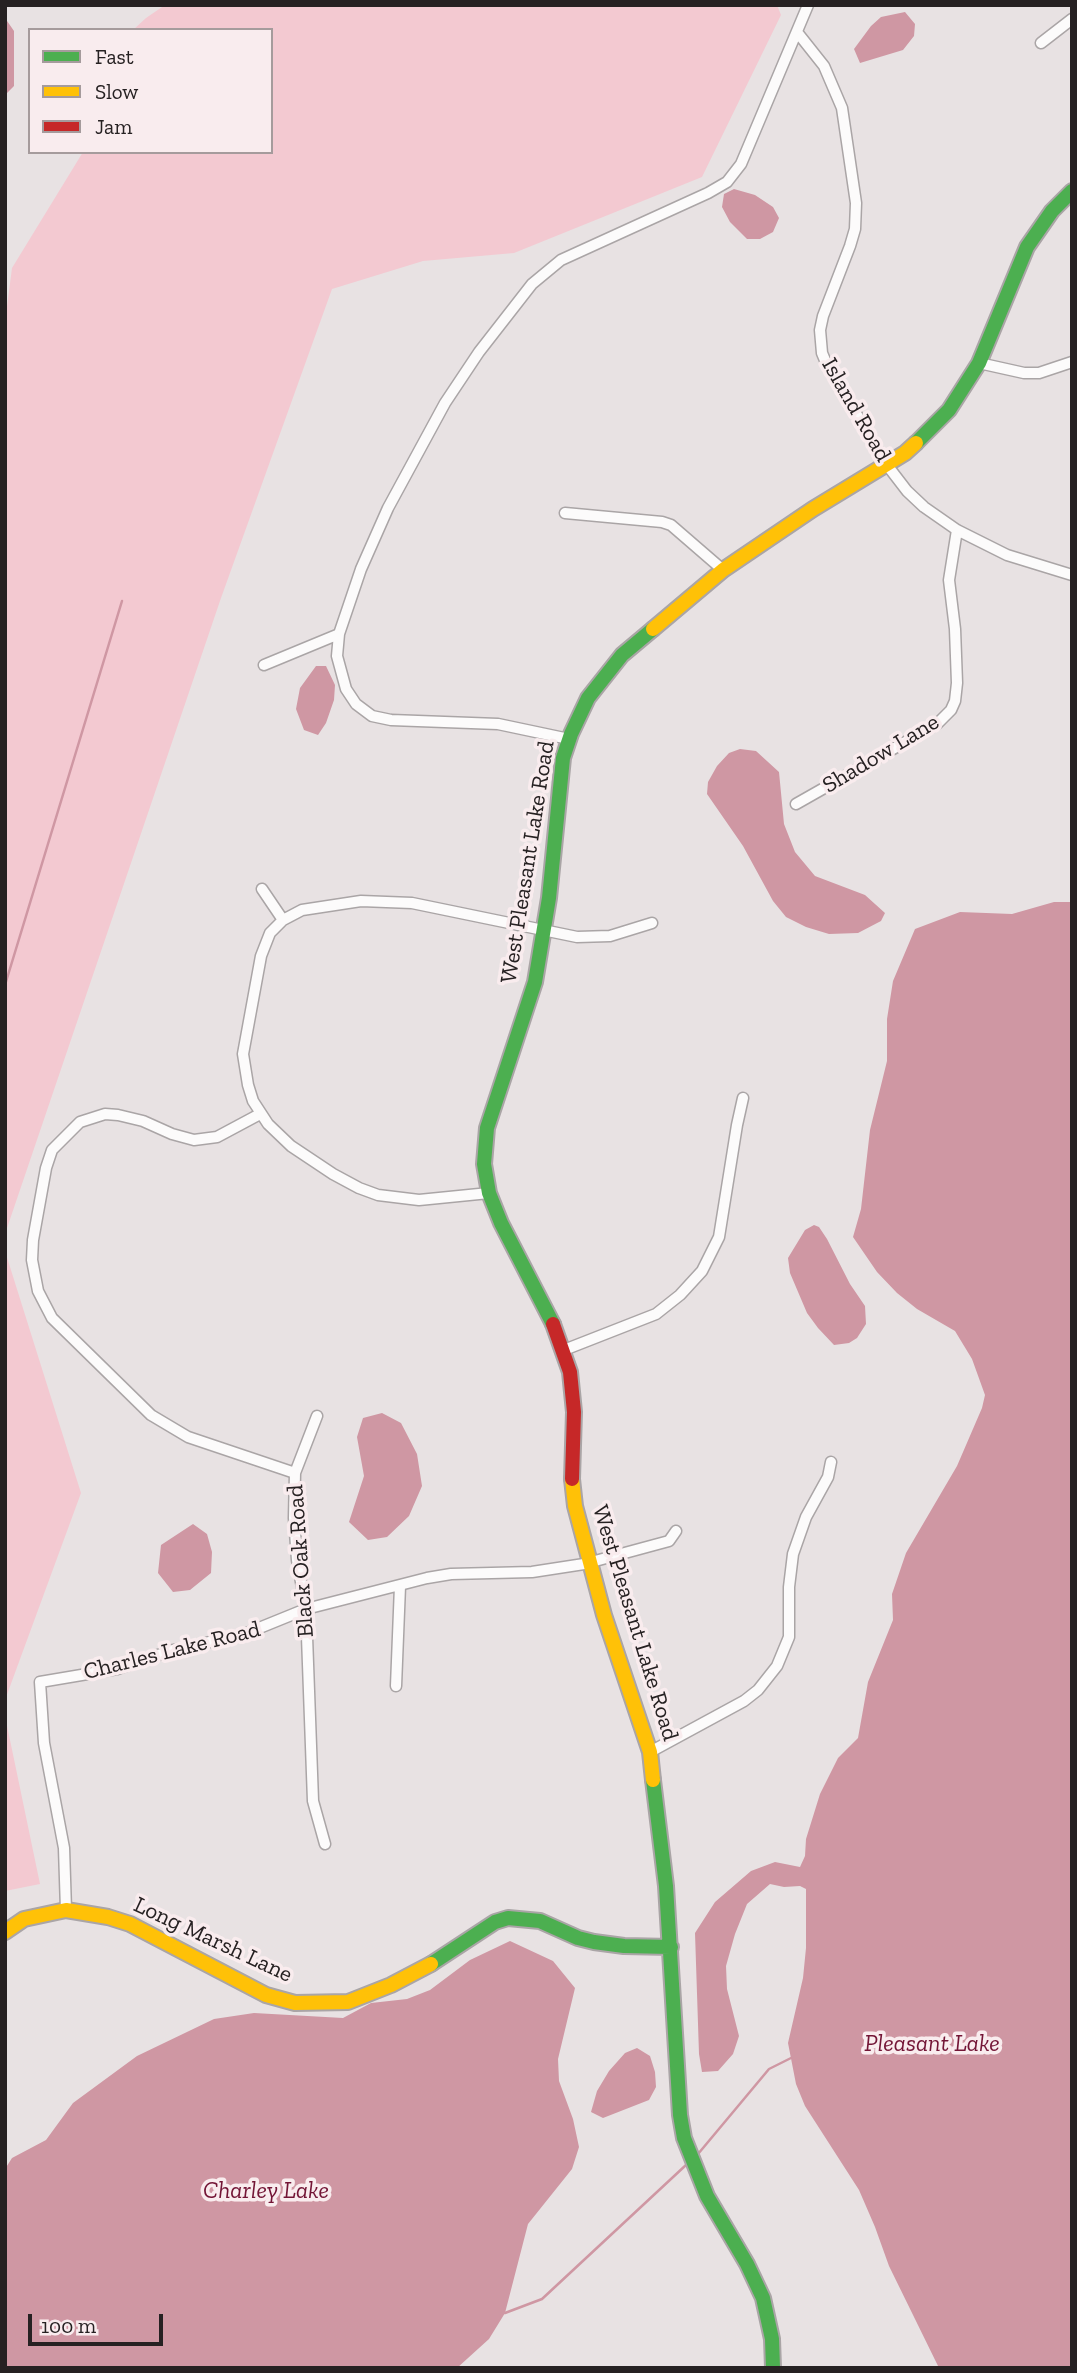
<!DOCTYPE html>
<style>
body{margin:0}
#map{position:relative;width:1077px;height:2373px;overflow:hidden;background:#e8e2e3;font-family:"Zilla Slab",serif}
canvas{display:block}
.frame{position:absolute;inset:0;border:7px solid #262122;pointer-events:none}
.legend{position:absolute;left:28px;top:28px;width:245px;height:126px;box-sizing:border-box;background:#f9ecee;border:2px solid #a59b9c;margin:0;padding:9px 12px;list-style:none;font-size:21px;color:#262122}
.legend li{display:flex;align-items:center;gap:14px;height:35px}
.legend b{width:35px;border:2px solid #a59b9c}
.scale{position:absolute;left:28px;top:2314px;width:135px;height:32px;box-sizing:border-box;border:4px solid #262122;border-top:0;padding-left:9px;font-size:21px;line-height:24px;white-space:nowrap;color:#262122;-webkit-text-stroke:5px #f9ecee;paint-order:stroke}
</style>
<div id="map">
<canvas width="1077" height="2373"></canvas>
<div class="frame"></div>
<ul class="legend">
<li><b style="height:9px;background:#4caf50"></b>Fast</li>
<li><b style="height:9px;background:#ffc107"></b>Slow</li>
<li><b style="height:9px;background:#c62828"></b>Jam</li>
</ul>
<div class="scale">100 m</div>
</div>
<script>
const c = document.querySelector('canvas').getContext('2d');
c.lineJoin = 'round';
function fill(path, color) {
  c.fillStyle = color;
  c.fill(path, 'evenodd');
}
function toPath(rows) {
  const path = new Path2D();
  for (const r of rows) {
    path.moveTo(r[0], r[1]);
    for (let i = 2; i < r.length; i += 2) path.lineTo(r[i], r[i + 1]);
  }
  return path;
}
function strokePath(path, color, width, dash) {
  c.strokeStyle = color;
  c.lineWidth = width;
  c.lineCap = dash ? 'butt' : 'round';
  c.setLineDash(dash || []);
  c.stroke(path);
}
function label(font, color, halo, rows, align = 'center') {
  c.font = font + ' "Zilla Slab",serif';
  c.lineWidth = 7;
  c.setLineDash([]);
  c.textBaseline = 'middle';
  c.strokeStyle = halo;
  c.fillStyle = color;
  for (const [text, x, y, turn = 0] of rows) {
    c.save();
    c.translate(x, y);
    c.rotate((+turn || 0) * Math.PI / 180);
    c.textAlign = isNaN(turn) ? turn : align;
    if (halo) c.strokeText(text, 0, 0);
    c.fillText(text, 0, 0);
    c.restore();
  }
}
fill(toPath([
 [165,5,777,5,781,15,702,177,514,253,423,261,332,289,221,598,5,1234,5,322,12,268,83,152,271,152,271,30,133,30,146,18],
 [5,1251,81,1493,5,1700],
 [5,1716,40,1884,5,1891]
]), '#f3c9d1');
fill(toPath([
 [905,12,915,24,914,36,903,50,860,63,854,49,871,26,881,17],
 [5,18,14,31,14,86,5,95],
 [734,189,755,195,773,207,779,218,773,232,760,239,747,239,730,222,722,207,724,194],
 [316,666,326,666,335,685,334,700,326,723,318,735,304,730,296,709,300,688],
 [740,749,756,751,779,772,784,824,795,852,815,876,865,895,885,913,881,921,858,933,829,934,806,927,786,917,773,901,743,846,707,794,708,782,717,766,729,753],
 [1054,902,1072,902,1072,2368,939,2368,889,2266,875,2227,859,2190,805,2106,796,2084,788,2043,803,1978,806,1948,806,1889,800,1886,784,1887,770,1884,747,1904,735,1934,726,1966,727,1989,739,2036,733,2054,718,2071,702,2072,699,2054,695,1933,715,1902,751,1871,775,1862,800,1867,805,1856,806,1839,820,1794,838,1758,858,1738,868,1682,893,1620,892,1594,906,1553,957,1466,982,1408,985,1395,972,1359,955,1331,917,1309,897,1293,877,1272,853,1237,861,1209,870,1130,887,1061,887,1019,893,981,915,929,960,912,1012,914],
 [814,1225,819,1227,827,1239,850,1284,865,1306,866,1324,857,1338,849,1343,834,1345,818,1328,807,1313,790,1273,788,1258,805,1230],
 [382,1413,401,1423,417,1454,422,1486,409,1516,387,1537,368,1540,349,1522,364,1476,357,1437,363,1418],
 [193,1524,207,1534,212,1552,211,1573,190,1590,173,1592,158,1573,161,1545],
 [510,1941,553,1961,575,1988,558,2059,559,2081,573,2119,579,2147,572,2169,528,2224,505,2313,489,2339,457,2368,5,2368,5,2169,12,2158,46,2140,73,2103,137,2056,214,2019,254,2013,343,2018,371,2003,407,1999,430,1990,470,1960],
 [637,2048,650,2056,655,2072,656,2087,649,2100,603,2118,591,2112,597,2091,609,2071,625,2053]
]), '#cf97a3');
strokePath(toPath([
 [5,985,122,601],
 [698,2154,769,2069,791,2058],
 [505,2313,542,2299,686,2165]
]), '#cf97a3', 2.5);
const street = toPath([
 [797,32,824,66,842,108,856,203,855,229,850,246,823,316,820,330,822,353,827,365,887,465,907,491,924,507,957,530,1007,555,1072,575],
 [1041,43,1072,19],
 [979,363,1024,373,1039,373,1072,362],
 [565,513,662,522,671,525,723,570],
 [264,665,339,634],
 [569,739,498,724,391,720,372,716,356,704,346,689,337,656,339,634,361,569,388,508,445,403,479,352,532,284,561,260,708,193,727,182,741,164,808,5],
 [796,804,937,724,951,710,955,701,957,683,955,629,949,580,957,530],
 [262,889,283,920],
 [260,1114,217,1137,194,1140,172,1134,143,1121,118,1115,105,1114,80,1122,52,1150,46,1168,33,1240,32,1260,38,1291,52,1318,151,1415,188,1437,295,1473],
 [489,1193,419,1200,378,1195,359,1188,333,1174,291,1146,268,1124,253,1101,248,1085,243,1054,261,956,270,933,283,920,302,910,361,901,412,903,577,937,610,936,652,923],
 [564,1350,656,1314,680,1295,702,1271,719,1237,737,1125,743,1098],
 [317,1416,295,1473,294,1518,297,1560,306,1609,313,1801,325,1844],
 [396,1686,400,1586],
 [650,1752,744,1701,758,1690,777,1666,789,1637,789,1587,793,1554,806,1517,828,1477,831,1462],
 [66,1910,64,1848,44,1743,40,1682,117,1669,173,1650,242,1635,306,1609,427,1578,451,1574,532,1572,584,1564,669,1541,676,1531]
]);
const fast = toPath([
 [916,443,949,410,979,363,1027,247,1052,211,1072,191],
 [553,1324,501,1223,489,1193,484,1164,487,1128,535,982,549,898,563,758,571,734,588,698,622,655,653,629],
 [653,1780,666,1886,680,2115,684,2138,707,2196,747,2264,763,2298,772,2339,773,2368],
 [431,1964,495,1922,508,1918,540,1921,578,1938,594,1942,624,1946,671,1947]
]);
const slow = toPath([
 [653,629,723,570,813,509,905,453,916,443],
 [572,1479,575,1506,604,1615,650,1752,653,1780],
 [5,1932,24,1919,66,1910,108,1917,130,1924,266,1995,295,2003,348,2002,391,1985,431,1964]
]);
const jam = toPath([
 [553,1324,570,1372,574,1412,572,1479]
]);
strokePath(street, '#aaa5a6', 13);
strokePath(fast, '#aaa5a6', 18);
strokePath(slow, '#aaa5a6', 18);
strokePath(jam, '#aaa5a6', 18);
strokePath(street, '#fcfbfb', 10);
strokePath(fast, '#4caf50', 14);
strokePath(slow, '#ffc107', 14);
strokePath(jam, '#c62828', 14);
label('23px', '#262122', '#f9ecee', [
 ["Island Road",856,410,60],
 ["Shadow Lane",881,754,-31],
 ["West Pleasant Lake Road",528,862,-81],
 ["Black Oak Road",301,1561,-94],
 ["West Pleasant Lake Road",635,1623,73],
 ["Charles Lake Road",172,1651,-14],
 ["Long Marsh Lane",213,1940,25]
]);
label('italic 24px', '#731536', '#f9ecee', [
 ["Pleasant Lake",932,2044],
 ["Charley Lake",266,2191]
]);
</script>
